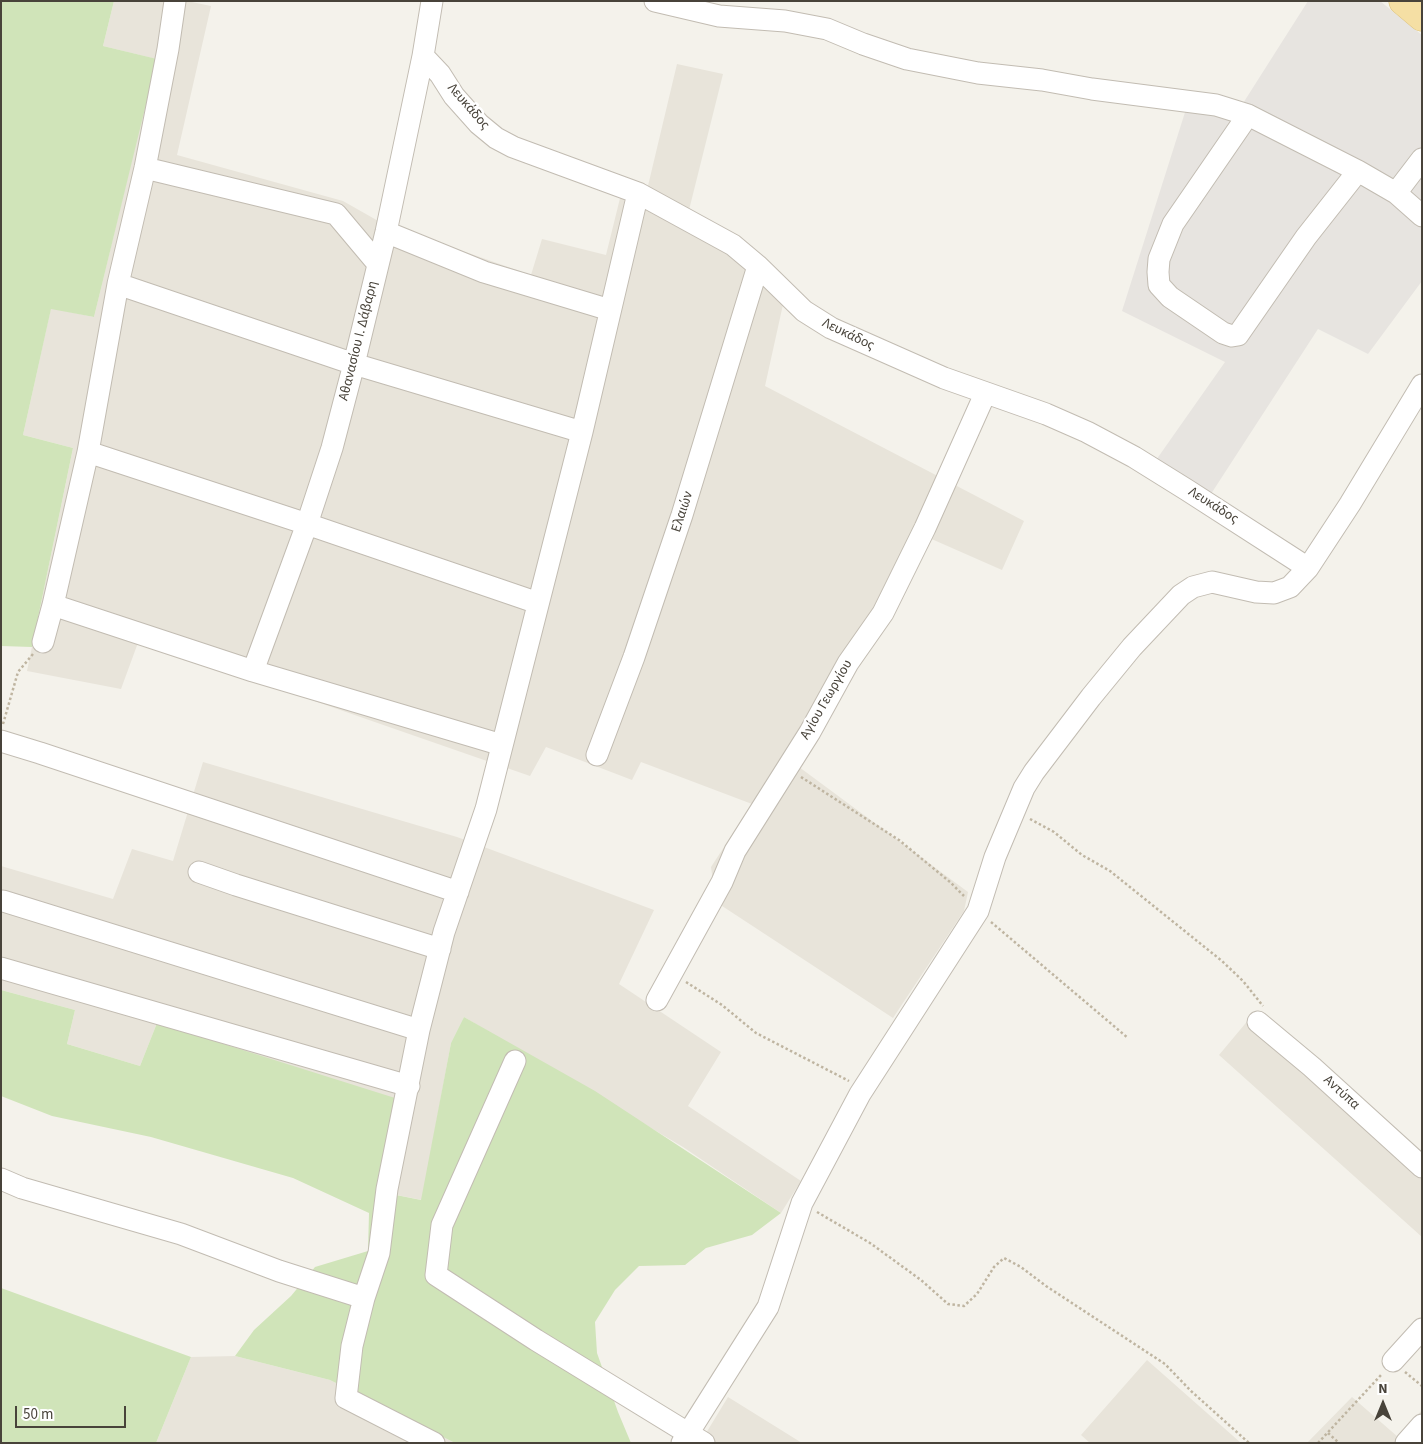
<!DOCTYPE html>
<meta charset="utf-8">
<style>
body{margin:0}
#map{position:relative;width:1423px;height:1444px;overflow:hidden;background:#f4f2eb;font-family:"Source Sans 3",sans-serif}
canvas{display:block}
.frame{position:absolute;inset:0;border:2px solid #48433a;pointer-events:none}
.north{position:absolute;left:1358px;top:1379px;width:50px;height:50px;-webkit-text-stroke:4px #fff;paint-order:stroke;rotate:0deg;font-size:14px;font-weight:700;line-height:20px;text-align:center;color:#48433a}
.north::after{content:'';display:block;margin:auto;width:18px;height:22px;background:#48433a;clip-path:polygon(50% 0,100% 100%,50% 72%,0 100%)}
.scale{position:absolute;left:15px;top:1406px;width:111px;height:22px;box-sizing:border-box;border:2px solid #48433a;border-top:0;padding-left:6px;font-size:15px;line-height:18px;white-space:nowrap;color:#48433a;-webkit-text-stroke:4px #fff;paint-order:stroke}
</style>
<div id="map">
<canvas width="1423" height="1444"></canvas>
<div class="frame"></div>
<div class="north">N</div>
<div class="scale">50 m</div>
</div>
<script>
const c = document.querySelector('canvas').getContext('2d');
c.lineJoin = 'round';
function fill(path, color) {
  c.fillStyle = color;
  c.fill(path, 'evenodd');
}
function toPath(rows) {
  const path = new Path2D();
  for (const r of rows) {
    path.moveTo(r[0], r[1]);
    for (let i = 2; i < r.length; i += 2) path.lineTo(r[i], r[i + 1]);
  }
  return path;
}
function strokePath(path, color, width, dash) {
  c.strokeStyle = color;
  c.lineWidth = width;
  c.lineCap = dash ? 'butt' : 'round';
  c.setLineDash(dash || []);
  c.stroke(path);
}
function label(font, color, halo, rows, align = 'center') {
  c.font = font + ' "Source Sans 3",sans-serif';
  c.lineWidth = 5;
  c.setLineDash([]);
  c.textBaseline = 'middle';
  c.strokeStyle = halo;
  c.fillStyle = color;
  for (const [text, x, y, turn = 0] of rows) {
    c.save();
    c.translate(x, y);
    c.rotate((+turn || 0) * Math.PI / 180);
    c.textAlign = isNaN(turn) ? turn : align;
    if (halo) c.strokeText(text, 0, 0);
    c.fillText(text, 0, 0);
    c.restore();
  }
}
fill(toPath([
 [114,1,187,1,211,6,177,155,343,201,380,222,531,275,542,239,606,255,624,182,647,190,677,64,723,74,685,226,715,242,784,300,765,386,1024,521,1002,570,927,537,795,764,968,892,964,911,893,1018,716,902,711,867,752,804,641,762,632,780,546,747,530,776,139,640,121,689,27,671,73,448,23,435,51,308,94,317,156,59,103,46],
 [203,762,457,837,654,910,619,984,721,1052,688,1106,801,1181,781,1213,683,1147,464,1017,451,1043,422,1200,376,1191,157,1023,140,1066,67,1044,75,1010,1,990,1,866,113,899,132,849,173,861],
 [1255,1012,1422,1159,1422,1237,1219,1055],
 [235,1356,330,1380,455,1443,156,1443,191,1357],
 [1147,1360,1241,1443,1090,1443,1081,1435],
 [728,1397,802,1443,700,1443],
 [1352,1397,1398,1437,1422,1410,1422,1443,1307,1443]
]), '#e8e4da');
fill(toPath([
 [1308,1,1380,1,1422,35,1422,209,1240,108],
 [1187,106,1214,111,1364,178,1422,223,1422,281,1368,354,1318,329,1209,497,1154,463,1225,362,1122,311]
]), '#e7e4e0');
fill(toPath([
 [1,1,114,1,103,46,157,59,94,317,51,309,23,435,73,448,32,647,1,646],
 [1,990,75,1010,67,1044,140,1066,157,1023,395,1098,376,1191,421,1200,451,1043,464,1017,595,1091,781,1213,752,1235,706,1248,685,1265,639,1266,615,1290,595,1322,597,1353,618,1412,631,1443,455,1443,330,1380,235,1356,254,1330,291,1296,315,1267,368,1251,369,1213,293,1178,151,1137,52,1116,1,1096],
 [1,1288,191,1357,156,1443,1,1443]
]), '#d0e4b9');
const minor = toPath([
 [655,1,719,16,785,21,827,29,863,44,907,59,978,73,1042,80,1092,89,1216,105,1248,115,1358,171,1396,193,1422,216],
 [423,56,440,74,454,96,479,124,496,138,513,147,638,193,733,245,758,266,804,311,831,328,944,378,1046,414,1087,432,1134,457,1187,490,1308,568],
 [1248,115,1173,224,1159,259,1158,272,1159,285,1170,297,1223,333,1232,336,1238,335,1306,237,1358,171],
 [145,168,336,214,378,264],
 [1396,193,1422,159],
 [386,232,484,272,610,310],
 [118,284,354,364,582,432],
 [88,452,307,524,538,603],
 [53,605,88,452,118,284,145,168,168,49,175,1],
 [43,642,53,605,253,671,502,745],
 [253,671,307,524,332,448,354,364,386,232,423,56,432,1],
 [1,741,40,753,458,892],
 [597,755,634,657,682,515,758,266],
 [199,872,236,885,440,949],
 [3,901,419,1030],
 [1,968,409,1086],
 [657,1000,722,882,735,851,810,732,848,663,883,613,925,528,985,394],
 [1258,1022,1312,1067,1422,1167],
 [515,1061,442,1225,436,1275,536,1340,704,1443],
 [1,1179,22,1188,181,1234,279,1271,364,1298],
 [1393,1361,1422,1329],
 [434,1443,346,1398,352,1346,364,1298,379,1253,387,1189,419,1030,444,932,486,809,582,432,638,193],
 [682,1443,768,1307,802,1203,860,1094,978,911,995,857,1024,788,1034,772,1091,697,1132,647,1181,595,1193,587,1212,582,1256,592,1274,593,1290,587,1308,568,1350,504,1422,385],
 [1406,1443,1422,1425]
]);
const major = toPath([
 [1403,1,1422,17]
]);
strokePath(minor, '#c2bcb2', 23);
strokePath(major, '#d9bd75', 29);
strokePath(toPath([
 [3,724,18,672,33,654],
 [801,777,899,840,950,882,964,896],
 [1030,819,1054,832,1082,855,1110,871,1222,961,1243,981,1263,1006],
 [991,922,1128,1038],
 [686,982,722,1005,756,1033,849,1081],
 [817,1212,870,1243,921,1280,948,1304,964,1306,977,1294,994,1267,1004,1258,1021,1267,1046,1286,1165,1364,1191,1391,1249,1443],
 [1405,1372,1422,1386],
 [1328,1433,1339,1443],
 [1318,1443,1382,1374]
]), '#bfb5a1', 2.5, [2.5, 2.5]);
strokePath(minor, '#fff', 21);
strokePath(major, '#f5dfa4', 28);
label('14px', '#48433a', '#fff', [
 ["Λευκάδος",468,107,49],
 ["Λευκάδος",848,335,26],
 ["Αθανασίου Ι. Δάβαρη",359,341,-76],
 ["Λευκάδος",1213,506,32],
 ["Ελαιών",683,512,-72],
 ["Αγίου Γεωργίου",827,700,-60],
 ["Αντύπα",1341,1093,42]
]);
</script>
